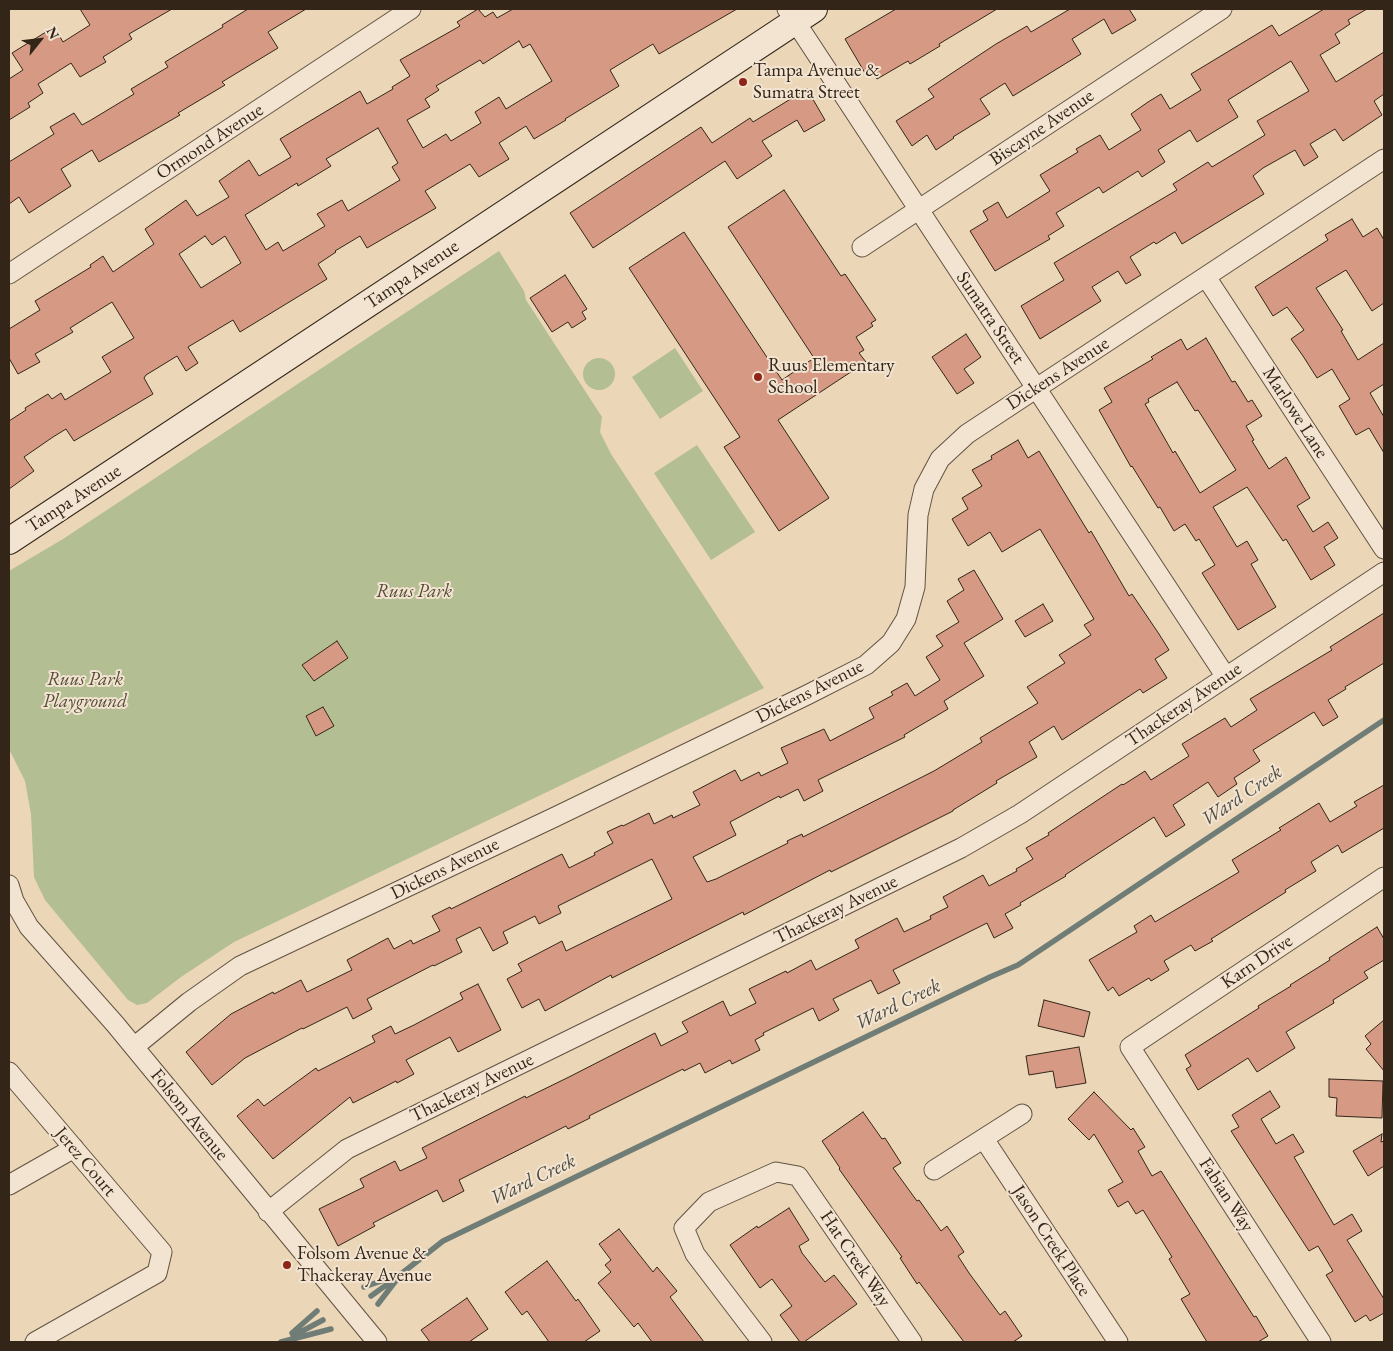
<!DOCTYPE html>
<style>
body{margin:0}
#map{position:relative;width:1393px;height:1351px;overflow:hidden;background:#ebd6b8;font-family:"EB Garamond",serif}
canvas{display:block}
.frame{position:absolute;inset:0;border:10px solid #332619;pointer-events:none}
.north{position:absolute;left:15px;top:15px;width:50px;height:50px;-webkit-text-stroke:4px #f2e4d1;paint-order:stroke;rotate:61deg;font-size:14px;font-weight:700;line-height:20px;text-align:center;color:#332619}
.north::after{content:'';display:block;margin:auto;width:18px;height:22px;background:#332619;clip-path:polygon(50% 0,100% 100%,50% 72%,0 100%)}
</style>
<div id="map">
<canvas width="1393" height="1351"></canvas>
<div class="frame"></div>
<div class="north">N</div>
</div>
<script>
const c = document.querySelector('canvas').getContext('2d');
c.lineJoin = 'round';
function fill(path, color) {
  c.fillStyle = color;
  c.fill(path, 'evenodd');
}
function toPath(rows) {
  const path = new Path2D();
  for (const r of rows) {
    if (r.length === 3) {
      path.moveTo(r[0] + r[2], r[1]);
      path.arc(r[0], r[1], r[2], 0, 2 * Math.PI);
      continue;
    }
    path.moveTo(r[0], r[1]);
    for (let i = 2; i < r.length; i += 2) path.lineTo(r[i], r[i + 1]);
  }
  return path;
}
function strokePath(path, color, width, dash) {
  c.strokeStyle = color;
  c.lineWidth = width;
  c.lineCap = dash ? 'butt' : 'round';
  c.setLineDash(dash || []);
  c.stroke(path);
}
function label(font, color, halo, rows, align = 'center') {
  c.font = font + ' "EB Garamond",serif';
  c.lineWidth = 4;
  c.setLineDash([]);
  c.textBaseline = 'middle';
  c.strokeStyle = halo;
  c.fillStyle = color;
  for (const [text, x, y, turn = 0] of rows) {
    c.save();
    c.translate(x, y);
    c.rotate((+turn || 0) * Math.PI / 180);
    c.textAlign = isNaN(turn) ? turn : align;
    if (halo) c.strokeText(text, 0, 0);
    c.fillText(text, 0, 0);
    c.restore();
  }
}
fill(toPath([
 [499,251,524,291,526,300,602,417,600,432,611,454,764,688,234,942,181,977,147,1003,137,1005,128,1000,45,900,34,877,31,814,25,781,9,749,9,571,63,539],
 [675,348,703,391,660,419,632,377],
 [599,374,16],
 [697,445,755,532,711,560,654,473]
]), '#b3be92');
strokePath(toPath([
 [364,1287,401,1274],
 [371,1296,396,1278],
 [378,1304,401,1274,443,1241,990,977,1018,965,1384,720],
 [292,1333,317,1311],
 [293,1336,323,1320],
 [281,1342,331,1329]
]), '#707d77', 5.5);
const building = toPath([
 [80,9,172,9,129,34,132,39,103,57,106,62,80,77,71,63,38,84,43,93,28,103,30,107,9,120,9,79,23,70,12,53,54,27,63,42,90,25,80,9],
 [248,9,306,9,268,32,278,48,222,82,225,85,178,113,180,115,99,162,92,150,61,169,71,186,29,213,19,197,9,204,9,162,54,134,50,127,74,113,82,125,91,120,134,94,131,89,168,67,165,62,223,27,222,25,248,9],
 [478,9,485,17,493,12,497,18,513,9,737,9,659,54,653,44,610,70,619,86,565,119,566,120,534,139,526,126,499,143,509,159,479,177,470,164,425,191,436,208,367,248,360,236,335,251,336,252,318,264,327,279,240,332,233,320,188,347,198,363,186,371,177,356,146,375,144,378,153,394,74,441,66,429,53,437,24,457,34,471,9,489,9,421,26,410,25,408,48,394,52,399,61,393,65,400,111,372,102,357,134,338,112,302,70,328,73,332,35,354,40,362,18,374,9,358,9,329,40,310,35,301,91,267,90,265,103,256,113,272,154,244,145,229,186,200,197,216,229,197,219,181,249,160,259,176,291,157,280,139,360,91,367,104,393,89,392,87,410,76,400,60,460,26,457,22,478,9],
 [519,41,523,48,530,44,552,81,506,109,499,97,475,112,481,123,451,141,446,134,423,148,407,120,430,107,425,99,439,90,436,86,480,60,483,64,519,41],
 [378,128,398,163,392,167,400,180,348,211,342,200,317,214,325,226,283,251,278,242,266,250,245,215,297,183,298,186,331,166,326,159,378,128],
 [205,236,212,245,225,236,241,263,201,288,179,254,205,236],
 [896,9,997,9,939,44,940,46,910,64,908,61,877,79,871,69,865,73,845,39,896,9],
 [1070,9,1129,9,1136,20,1112,34,1104,19,1072,39,1081,54,1013,96,1005,83,980,99,990,114,953,137,954,138,936,150,927,135,912,146,896,121,934,97,928,89,996,44,1027,26,1031,32,1070,9],
 [1324,9,1367,9,1348,20,1350,24,1335,34,1340,43,1320,55,1336,82,1384,52,1384,94,1374,101,1382,115,1343,141,1335,129,1310,144,1318,157,1304,166,1295,150,1263,168,1253,176,1264,194,1182,244,1175,232,1156,244,1154,242,1130,257,1141,275,1126,284,1118,271,1092,287,1101,301,1040,339,1021,306,1064,280,1054,263,1177,190,1173,184,1208,162,1212,167,1265,135,1257,121,1309,91,1291,61,1228,100,1238,117,1197,142,1190,130,1158,150,1165,162,1142,177,1138,171,1103,193,1099,187,1056,213,1064,226,1048,236,1050,239,995,271,970,231,988,220,983,211,998,202,1007,218,1050,191,1040,175,1078,152,1076,149,1100,135,1109,150,1141,130,1131,114,1148,102,1161,94,1170,109,1201,90,1191,74,1272,25,1279,36,1324,9],
 [807,89,825,120,804,132,797,120,762,141,772,156,737,179,725,161,593,248,570,213,701,127,712,143,750,118,753,122,807,89],
 [784,190,841,276,845,274,876,320,871,323,873,326,856,337,864,350,859,353,866,362,778,420,829,498,779,531,724,447,740,437,629,268,684,232,782,380,814,358,728,227,784,190],
 [1352,219,1363,237,1377,228,1384,240,1384,303,1372,311,1346,270,1316,288,1343,330,1341,331,1358,360,1384,343,1384,384,1370,393,1384,417,1384,453,1369,428,1356,435,1339,406,1350,399,1332,369,1317,378,1303,356,1291,339,1304,330,1287,307,1273,316,1255,287,1328,240,1325,235,1352,219],
 [565,275,587,309,582,312,586,319,572,328,568,322,552,332,530,298,565,275],
 [966,334,981,357,964,369,974,383,957,394,932,357,966,334],
 [1206,338,1232,382,1235,381,1248,402,1252,400,1262,416,1246,426,1254,440,1252,441,1269,469,1286,457,1310,498,1297,506,1313,532,1328,522,1338,538,1324,547,1335,565,1311,580,1286,539,1283,541,1247,487,1213,507,1237,547,1247,541,1258,560,1251,564,1276,607,1238,630,1202,573,1215,565,1199,539,1196,541,1185,524,1174,531,1160,507,1158,508,1132,466,1131,467,1099,410,1112,402,1104,388,1153,359,1151,357,1181,339,1187,350,1206,338],
 [1177,382,1195,411,1198,410,1236,470,1200,493,1175,451,1173,453,1145,404,1149,402,1148,399,1177,382],
 [1018,440,1028,458,1039,451,1089,533,1091,531,1129,596,1132,594,1159,634,1169,650,1155,659,1167,678,1143,693,1140,689,1062,740,1054,726,1029,742,1037,757,996,781,997,783,953,810,953,811,831,872,830,870,744,915,743,912,612,978,611,975,545,1011,539,999,522,1008,507,979,522,971,518,964,562,941,566,951,672,899,652,859,558,906,561,913,539,924,535,916,503,932,508,943,493,951,480,927,456,939,462,952,434,966,433,965,367,999,372,1009,353,1019,347,1007,303,1029,302,1028,245,1058,212,1085,186,1052,231,1014,273,992,274,994,301,980,307,992,352,970,347,960,388,938,394,949,411,940,413,944,440,931,432,916,450,907,451,909,562,854,569,868,595,855,594,853,613,843,607,832,622,825,623,826,649,813,654,824,672,815,673,818,700,805,693,792,735,770,741,781,759,772,761,776,788,763,781,748,824,729,830,741,874,718,869,708,893,695,891,692,907,683,915,696,940,680,926,657,943,646,936,636,959,622,947,601,964,590,958,579,974,570,1003,619,964,643,984,676,944,701,948,709,904,735,905,737,818,780,823,791,804,801,798,789,780,798,779,796,730,822,736,835,693,857,707,882,716,879,788,843,787,841,802,834,803,837,934,771,982,742,980,738,1038,703,1027,687,1065,663,1059,655,1091,635,1084,625,1094,619,1040,529,1002,552,990,532,968,546,952,519,968,509,962,498,982,486,972,470,992,459,991,456,1018,440],
 [1043,604,1053,621,1025,637,1015,621,1043,604],
 [1384,613,1384,663,1345,687,1346,689,1328,700,1338,717,1323,726,1314,712,1253,750,1260,761,1234,778,1237,784,1218,797,1208,782,1173,805,1185,825,1166,837,1154,817,1065,875,1066,876,1020,903,1021,905,1005,914,1013,928,994,938,987,923,893,970,900,983,878,994,871,980,833,999,839,1010,819,1021,813,1008,763,1033,764,1035,755,1040,760,1050,732,1064,730,1060,705,1073,700,1063,684,1071,683,1069,589,1116,590,1118,568,1129,566,1126,459,1180,464,1191,443,1202,437,1190,373,1223,375,1226,338,1246,319,1209,364,1187,360,1179,395,1161,400,1171,427,1158,422,1148,525,1096,526,1098,569,1077,655,1033,661,1046,688,1032,682,1022,723,1001,730,1016,756,1003,749,989,786,971,787,973,811,960,816,970,859,948,855,940,897,918,904,932,931,919,930,916,948,907,943,897,983,875,989,886,1017,871,1016,869,1033,859,1026,848,1049,835,1048,833,1122,784,1123,785,1145,771,1151,780,1189,756,1182,744,1225,718,1231,727,1257,710,1250,699,1332,650,1330,647,1384,613],
 [337,641,348,658,314,681,302,665,337,641],
 [323,707,334,726,316,736,306,716,323,707],
 [1384,785,1384,828,1342,853,1338,845,1311,862,1316,871,1285,890,1286,892,1211,939,1213,941,1195,951,1191,945,1164,961,1169,970,1151,981,1149,978,1119,996,1113,987,1108,991,1089,960,1137,932,1134,926,1151,915,1155,922,1239,872,1232,860,1281,830,1279,828,1319,803,1330,822,1357,806,1354,802,1384,785],
 [1377,927,1384,939,1384,960,1364,972,1368,978,1333,1000,1334,1003,1286,1032,1295,1048,1257,1072,1248,1058,1198,1090,1186,1069,1191,1066,1185,1055,1259,1008,1258,1006,1291,986,1290,985,1330,960,1329,958,1377,927],
 [478,984,501,1030,458,1052,450,1037,406,1060,414,1074,397,1083,396,1081,353,1103,350,1097,273,1159,237,1116,258,1099,264,1106,316,1068,318,1071,375,1042,372,1036,391,1026,395,1034,414,1025,463,999,460,993,478,984],
 [1044,1000,1090,1012,1084,1037,1038,1026,1044,1000],
 [1384,1020,1384,1071,1366,1049,1371,1044,1365,1036,1384,1020],
 [1079,1047,1086,1083,1056,1088,1053,1071,1029,1075,1026,1056,1079,1047],
 [1329,1079,1383,1081,1382,1118,1336,1116,1337,1098,1329,1097,1329,1079],
 [1270,1091,1280,1107,1261,1119,1276,1144,1293,1134,1304,1152,1294,1157,1334,1225,1352,1214,1362,1231,1347,1240,1384,1299,1384,1313,1370,1321,1366,1315,1355,1322,1326,1275,1333,1271,1318,1246,1309,1251,1231,1131,1239,1127,1232,1115,1270,1091],
 [1094,1092,1131,1130,1133,1128,1145,1147,1138,1151,1152,1176,1161,1171,1254,1317,1256,1316,1268,1336,1258,1342,1207,1342,1181,1299,1190,1294,1169,1259,1172,1257,1143,1210,1136,1214,1128,1201,1118,1207,1108,1190,1123,1182,1094,1134,1089,1140,1068,1119,1094,1092],
 [863,1112,882,1139,885,1138,901,1163,893,1168,917,1201,919,1200,941,1231,947,1226,964,1252,958,1256,969,1273,1000,1315,1005,1311,1022,1336,1013,1342,964,1342,919,1282,917,1284,900,1258,902,1257,839,1169,840,1168,822,1141,863,1112],
 [1382,1134,1381,1142,1384,1141,1384,1166,1368,1176,1353,1151,1382,1134],
 [789,1208,809,1240,799,1246,802,1253,825,1282,834,1275,857,1304,804,1342,800,1342,780,1315,792,1306,772,1279,760,1288,730,1245,757,1226,758,1228,789,1208],
 [619,1229,653,1272,657,1267,677,1291,670,1297,704,1342,652,1342,638,1323,634,1327,598,1283,611,1272,605,1265,611,1260,599,1244,619,1229],
 [547,1261,576,1301,578,1299,600,1331,584,1342,549,1342,527,1311,522,1315,505,1292,547,1261],
 [467,1298,488,1329,469,1342,430,1342,421,1330,467,1298]
]);
fill(building, '#d69983');
strokePath(building, '#332619', 1);
const street = toPath([
 [787,9,1226,677],
 [862,247,1222,9],
 [9,274,411,9],
 [1206,277,1384,549],
 [9,885,14,901,29,927,115,1024,377,1342],
 [134,1047,189,1002,240,966,555,817,807,695,866,665,891,643,906,619,915,587,918,515,924,489,940,459,967,434,1384,159],
 [9,1072,162,1252,157,1273,35,1342],
 [984,1139,1118,1342],
 [934,1170,1022,1114],
 [9,1185,74,1148],
 [268,1212,347,1149,961,848,1020,814,1384,572],
 [762,1342,695,1254,684,1228,709,1202,776,1172,798,1176,912,1342],
 [1321,1342,1130,1047,1384,877]
]);
const secondary = toPath([
 [9,541,814,9]
]);
strokePath(street, '#615241', 21);
strokePath(secondary, '#332619', 28);
strokePath(street, '#f2e4d1', 19);
strokePath(secondary, '#f2e4d1', 26);
for (const [x, y, r, color] of [
 [743,82,5,"#8f2418"],
 [758,377,5,"#8f2418"],
 [287,1265,5,"#8f2418"]
]) {
  const dot = new Path2D();
  dot.arc(x, y, r, 0, 2 * Math.PI);
  c.fillStyle = color;
  c.fill(dot);
  strokePath(dot, '#f2e4d1', 2);
}
label('19px', '#332619', '#f2e4d1', [
 ["Tampa Avenue &",753,71],
 ["Sumatra Street",753,93],
 ["Ruus Elementary",768,366],
 ["School",768,388],
 ["Folsom Avenue &",297,1254],
 ["Thackeray Avenue",297,1276]
], 'left');
label('19px', '#332619', '#f2e4d1', [
 ["Biscayne Avenue",1042,128,-34],
 ["Ormond Avenue",210,142,-33],
 ["Tampa Avenue",412,275,-34],
 ["Sumatra Street",990,318,56],
 ["Dickens Avenue",1058,374,-33],
 ["Marlowe Lane",1295,413,57],
 ["Tampa Avenue",74,499,-33],
 ["Dickens Avenue",810,692,-27],
 ["Thackeray Avenue",1184,705,-34],
 ["Dickens Avenue",445,869,-26],
 ["Thackeray Avenue",836,910,-26],
 ["Karn Drive",1257,962,-34],
 ["Thackeray Avenue",472,1088,-26],
 ["Folsom Avenue",189,1115,51],
 ["Jerez Court",85,1162,50],
 ["Fabian Way",1226,1195,57],
 ["Jason Creek Place",1051,1241,57],
 ["Hat Creek Way",855,1259,56]
]);
label('italic 19px', '#534c37', '#f2e4d1', [
 ["Ruus Park",414,592],
 ["Ruus Park",85,680],
 ["Playground",85,702]
]);
label('italic 20px', '#4c4a40', '#f2e4d1', [
 ["Ward Creek",1242,796,-34],
 ["Ward Creek",898,1005,-26],
 ["Ward Creek",533,1180,-26]
]);
</script>
